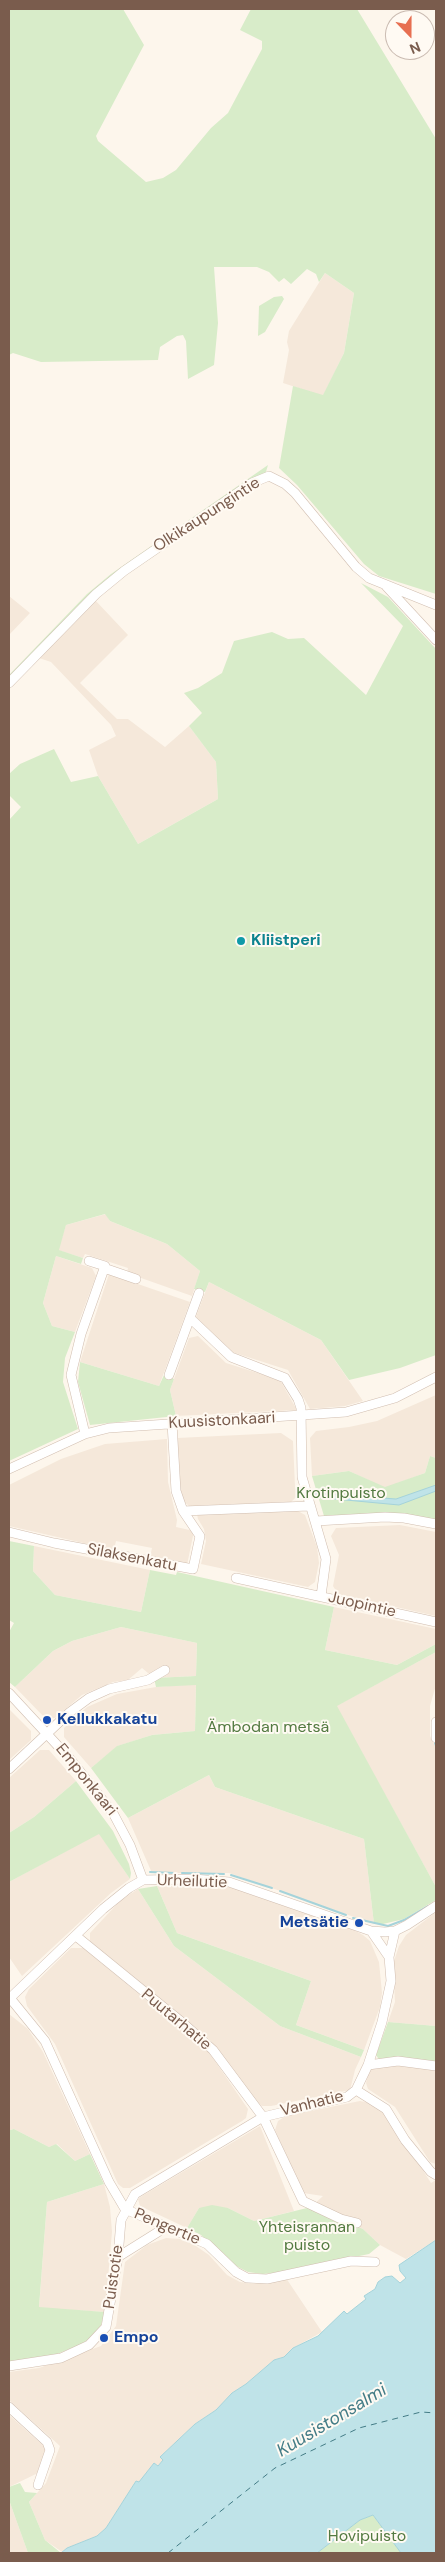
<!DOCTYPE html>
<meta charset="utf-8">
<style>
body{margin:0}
#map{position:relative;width:445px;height:2562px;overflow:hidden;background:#fdf6ec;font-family:"DM Sans",sans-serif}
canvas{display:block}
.frame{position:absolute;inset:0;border:10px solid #7a5c4d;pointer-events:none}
.north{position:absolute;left:385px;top:10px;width:50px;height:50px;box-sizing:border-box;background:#fffaf3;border:1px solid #cabbb1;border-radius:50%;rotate:158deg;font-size:14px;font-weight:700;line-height:20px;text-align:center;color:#7a5c4d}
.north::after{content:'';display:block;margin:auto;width:18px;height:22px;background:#e76f51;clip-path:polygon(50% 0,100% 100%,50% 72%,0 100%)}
</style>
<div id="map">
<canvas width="445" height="2562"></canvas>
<div class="frame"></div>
<div class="north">N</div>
</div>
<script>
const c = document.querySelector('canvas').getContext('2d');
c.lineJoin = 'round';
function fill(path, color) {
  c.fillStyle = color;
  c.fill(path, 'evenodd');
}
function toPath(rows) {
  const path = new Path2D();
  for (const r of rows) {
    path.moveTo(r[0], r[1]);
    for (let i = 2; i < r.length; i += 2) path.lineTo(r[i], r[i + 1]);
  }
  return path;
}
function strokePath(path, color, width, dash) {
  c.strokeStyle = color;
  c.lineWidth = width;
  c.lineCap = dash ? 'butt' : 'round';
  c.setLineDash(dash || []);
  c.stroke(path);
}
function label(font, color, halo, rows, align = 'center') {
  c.font = font + ' "DM Sans",sans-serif';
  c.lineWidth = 4;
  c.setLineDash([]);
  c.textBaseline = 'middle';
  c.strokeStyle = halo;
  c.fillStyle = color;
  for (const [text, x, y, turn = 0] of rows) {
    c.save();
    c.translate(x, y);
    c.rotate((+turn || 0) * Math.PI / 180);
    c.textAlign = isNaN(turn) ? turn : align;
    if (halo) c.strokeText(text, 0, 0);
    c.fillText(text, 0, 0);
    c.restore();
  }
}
fill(toPath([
 [325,273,354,293,344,353,323,396,283,383,289,350,287,342,289,331],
 [9,596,30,613,9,635],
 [95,600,128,635,80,683,117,719,128,719,165,747,189,726,216,762,218,799,138,844,98,776,89,750,116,736,111,725,51,662,39,658],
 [106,1214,110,1221,167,1244,200,1271,192,1296,127,1273,128,1268,85,1254,83,1258,58,1250,66,1225],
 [56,1256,92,1268,96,1276,75,1332,52,1326,43,1303],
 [109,1274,190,1302,159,1386,80,1362],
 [209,1282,321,1340,363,1401,345,1406,310,1409,288,1370,232,1352,196,1317],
 [198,1336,226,1363,280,1380,297,1410,176,1416,170,1390,189,1338],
 [436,1395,436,1458,430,1456,425,1473,385,1488,349,1471,312,1476,310,1438,316,1431,349,1427,377,1421],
 [281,1433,293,1441,295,1487,298,1495,291,1502,189,1506,182,1500,178,1481,177,1438],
 [167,1439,168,1482,177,1520,176,1527,194,1531,187,1565,150,1557,152,1548,116,1541,114,1550,9,1526,9,1485,61,1459,105,1444],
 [298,1511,305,1515,317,1547,319,1563,315,1582,308,1587,201,1564,206,1541,204,1529,198,1519,197,1514],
 [400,1525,436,1532,436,1616,338,1594,333,1586,339,1555,331,1536,336,1528],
 [34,1546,150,1570,141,1612,55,1595,33,1571],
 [334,1607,436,1629,436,1644,397,1665,325,1650],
 [121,1627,197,1643,196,1676,154,1678,142,1668,128,1680,113,1682,82,1695,55,1718,45,1718,15,1687,53,1651,72,1641],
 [436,1652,436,1685,430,1706,430,1736,436,1748,436,1887,336,1706],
 [196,1684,195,1731,152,1735,118,1746,91,1768,64,1737,64,1728,87,1707,117,1694,156,1687],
 [9,1709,31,1731,31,1740,9,1760],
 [40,1750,49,1750,76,1781,34,1817,9,1833,9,1778],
 [209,1775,215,1787,364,1839,374,1924,229,1873,152,1873,128,1818],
 [99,1833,130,1879,111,1893,22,1976,9,1957,9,1882],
 [157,1886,227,1886,352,1929,363,1935,370,1941,379,1962,382,1993,380,2007,364,2050,296,2025,311,1981,177,1933],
 [138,1889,174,1946,280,2026,361,2057,355,2070,350,2090,271,2106,262,2106,255,2101,211,2041,90,1941,90,1933,120,1901],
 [436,1912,436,2026,388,2022,395,2002,393,1964,399,1946,406,1935],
 [71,1948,83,1948,208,2051,248,2109,246,2118,242,2121,130,2188,123,2188,118,2184,55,2044,27,2006,25,1997,29,1989],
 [9,2014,28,2029,43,2052,90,2154,75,2161,57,2144,49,2147,14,2129,10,2130],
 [390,2063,436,2068,436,2164,430,2162,395,2107,368,2089,366,2083,370,2068],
 [360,2101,370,2103,388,2115,431,2183,436,2180,436,2240,406,2259,380,2245,363,2229,311,2207,323,2196,303,2193,275,2130,278,2121,286,2116],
 [260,2126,294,2211,254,2221,228,2208,199,2208,187,2228,140,2206,138,2199,142,2196],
 [104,2184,110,2207,112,2232,105,2312,39,2308,47,2202],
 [166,2238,180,2239,193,2244,209,2255,227,2275,240,2282,254,2284,286,2278,322,2332,293,2348,284,2357,274,2360,246,2384,232,2393,216,2410,195,2424,160,2457,163,2460,158,2466,154,2463,139,2483,136,2481,106,2528,97,2536,67,2548,62,2552,45,2540,29,2502,46,2483,60,2446,9,2400,9,2372,39,2368,101,2346,116,2326,125,2262,147,2245],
 [9,2415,47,2449,38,2473,9,2487],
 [9,2500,28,2553,9,2553]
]), '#f5e8da');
fill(toPath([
 [9,9,123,9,144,45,96,136,98,141,146,182,163,178,176,170,211,128,228,113,262,49,262,41,240,30,251,9,357,9,436,139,436,594,379,576,364,564,297,485,279,468,293,386,323,395,344,353,354,293,325,273,319,282,316,274,307,269,291,284,284,278,279,282,269,272,257,267,214,267,218,323,214,365,188,379,186,341,183,335,177,336,160,347,158,360,41,362,13,353,9,355],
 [282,296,284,299,265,332,258,336,259,306,274,297],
 [268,465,263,482,123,577,95,600,9,689,9,675,87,594,111,574],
 [361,583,388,597,436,649,436,1355,400,1368,349,1380,321,1340,209,1282,205,1292,194,1289,200,1271,167,1244,110,1221,105,1214,66,1225,59,1250,83,1258,81,1264,56,1256,43,1303,52,1326,75,1332,65,1358,63,1382,78,1429,9,1461,9,820,21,807,9,795,9,774,20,764,54,749,71,782,98,776,138,844,218,799,216,762,189,726,202,713,184,693,198,688,222,673,234,641,272,632,288,639,304,638,366,695,403,626],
 [80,1362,159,1386,164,1375,174,1379,170,1390,176,1416,90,1425,78,1382],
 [430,1456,436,1458,436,1520,388,1514,324,1516,312,1476,349,1471,385,1487,425,1473],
 [9,1541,34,1546,33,1571,55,1595,141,1612,150,1570,176,1575,177,1572,334,1607,325,1650,397,1665,436,1644,436,1652,337,1706,436,1887,436,1900,404,1919,383,1924,374,1924,364,1839,215,1787,209,1775,128,1818,91,1768,117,1746,152,1735,195,1731,196,1685,156,1687,154,1678,196,1676,197,1643,121,1627,72,1641,53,1651,15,1687,9,1682,9,1632,14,1623,9,1620],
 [76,1781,113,1831,129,1864,131,1873,130,1879,99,1834,9,1882,9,1833,34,1817],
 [157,1886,177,1933,311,1981,296,2025,364,2050,361,2057,280,2026,174,1946,138,1889],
 [388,2022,436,2026,436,2062,381,2061,378,2058,376,2055],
 [9,2127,10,2130,14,2129,49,2147,56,2144,75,2161,90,2154,104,2184,47,2202,39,2307,105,2312,101,2325,94,2335,82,2344,47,2358,9,2362],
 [212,2205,228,2208,254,2221,311,2207,363,2229,380,2245,369,2254,281,2272,263,2274,248,2272,230,2263,201,2235,187,2228,199,2208],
 [20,2483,25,2492,37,2493,29,2502,45,2540,61,2553,28,2553,9,2500,9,2487],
 [373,2515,401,2553,317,2553,360,2520]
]), '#d8ecc9');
const water = toPath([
 [436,1485,436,1491,399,1505,314,1497,313,1493,396,1499,436,1485],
 [436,2240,436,2553,401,2553,373,2515,360,2520,317,2553,61,2553,67,2548,97,2536,106,2528,136,2481,139,2482,154,2463,158,2466,163,2460,160,2457,195,2424,216,2410,232,2393,246,2384,274,2360,284,2357,293,2348,318,2336,344,2311,347,2314,366,2299,364,2296,375,2289,378,2282,385,2277,392,2276,400,2283,406,2278,400,2271,399,2265,436,2240]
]);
fill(water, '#bfe3e8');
strokePath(water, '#a5d3da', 1);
strokePath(toPath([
 [435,1743,436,1746],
 [150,1872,175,1873],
 [182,1873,224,1874],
 [231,1875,272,1888],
 [280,1891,346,1915],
 [353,1918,388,1926,404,1920,428,1906]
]), '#a5d3da', 2);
strokePath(toPath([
 [168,2553,275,2468,359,2428,421,2412,436,2413]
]), '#437c86', 1, [6, 5]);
const minor = toPath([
 [386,586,436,640],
 [9,683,96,594,124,571,252,483,269,476,285,484,295,493,356,567,369,578,436,605],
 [104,1268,136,1279],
 [190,1318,231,1357,285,1378,298,1399,301,1408,302,1477,326,1559,321,1596],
 [169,1375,199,1293],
 [85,1434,71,1375,81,1334,105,1266,89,1261],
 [9,1469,85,1434,109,1428,346,1412,395,1398,436,1377],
 [183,1511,309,1506],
 [316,1521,385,1517,404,1518,436,1524],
 [9,1532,54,1543,193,1569,200,1536,183,1511,176,1491,172,1423],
 [236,1578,436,1622],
 [9,1693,71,1760,113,1813,130,1845,143,1880],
 [436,1722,436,1738],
 [9,1769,70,1712,89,1698,109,1689,148,1680,165,1670],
 [76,1936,184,2024,213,2050,263,2117,303,2201,341,2219,357,2223],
 [389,1957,395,1931],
 [10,1998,45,2041,109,2182,125,2209,207,2244,236,2272,247,2278,267,2279,351,2261,375,2262],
 [9,1999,103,1909,129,1888,143,1880,194,1879,229,1882,371,1931,385,1932,395,1931,407,1925,436,1906],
 [368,2065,398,2061,436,2066],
 [356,2090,386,2109,405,2140,431,2172,436,2175],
 [118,2257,166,2227],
 [9,2366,61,2358,89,2345,106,2327,118,2257,121,2220,135,2194,263,2117,347,2097,356,2090,368,2065,382,2022,391,1981,389,1957,371,1931],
 [9,2407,47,2442,50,2450,38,2485]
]);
strokePath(minor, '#d1beb0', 10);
strokePath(minor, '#fff', 9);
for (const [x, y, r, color] of [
 [241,941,5,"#0f9aa8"],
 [47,1720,5,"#1a4fb4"],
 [359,1923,5,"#1a4fb4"],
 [104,2338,5,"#1a4fb4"]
]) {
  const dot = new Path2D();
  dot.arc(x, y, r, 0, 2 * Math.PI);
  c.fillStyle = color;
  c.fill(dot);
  strokePath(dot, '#fffaf3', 2);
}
label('16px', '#7a5c4d', '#fffaf3', [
 ["Olkikaupungintie",207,515,-33],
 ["Kuusistonkaari",222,1421,-3],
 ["Silaksenkatu",132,1558,11],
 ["Juopintie",362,1605,13],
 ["Emponkaari",86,1780,51],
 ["Urheilutie",192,1882,2],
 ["Puutarhatie",176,2020,40],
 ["Vanhatie",312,2104,-14],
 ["Pengertie",167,2227,23],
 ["Puistotie",114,2277,-82]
]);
label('bold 16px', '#0d838f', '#fffaf3', [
 ["Kliistperi",251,941]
], 'left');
label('16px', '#537a41', '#fffaf3', [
 ["Krotinpuisto",341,1494],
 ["Ämbodan metsä",268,1728],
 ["Yhteisrannan",307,2228],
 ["puisto",307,2246],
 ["Hovipuisto",367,2537]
]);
label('bold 16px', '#164399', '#fffaf3', [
 ["Kellukkakatu",57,1720],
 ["Metsätie",349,1923,"right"],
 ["Empo",114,2338]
], 'left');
label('italic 18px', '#437c86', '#fffaf3', [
 ["Kuusistonsalmi",332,2421,-31]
]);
</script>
